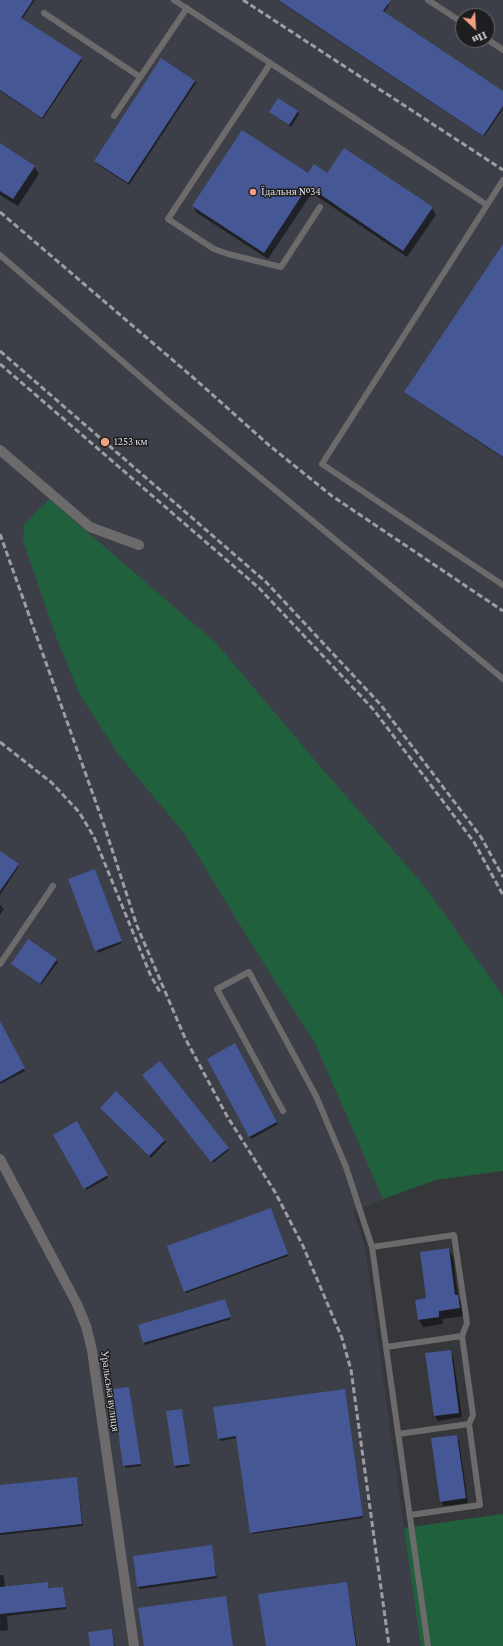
<!DOCTYPE html>
<meta charset="utf-8">
<style>
body{margin:0}
#map{position:relative;width:503px;height:1646px;overflow:hidden;background:#36373a;font-family:"Crimson Pro",serif}
canvas{display:block}
.north{position:absolute;left:455px;top:8px;width:40px;height:40px;box-sizing:border-box;background:#1e1e20;border:1px solid #696a6c;border-radius:50%;rotate:155deg;font-size:11px;font-weight:700;line-height:16px;text-align:center;color:#dadbdd}
.north::after{content:'';display:block;margin:auto;width:14px;height:18px;background:#f39f82;clip-path:polygon(50% 0,100% 100%,50% 72%,0 100%)}
</style>
<div id="map">
<canvas width="503" height="1646"></canvas>
<div class="north">Пн</div>
</div>
<script>
const c = document.querySelector('canvas').getContext('2d');
c.lineJoin = 'round';
function fill(path, color) {
  c.fillStyle = color;
  c.fill(path, 'evenodd');
}
function toPath(rows) {
  const path = new Path2D();
  for (const r of rows) {
    path.moveTo(r[0], r[1]);
    for (let i = 2; i < r.length; i += 2) path.lineTo(r[i], r[i + 1]);
  }
  return path;
}
function strokePath(path, color, width, dash) {
  c.strokeStyle = color;
  c.lineWidth = width;
  c.lineCap = dash ? 'butt' : 'round';
  c.setLineDash(dash || []);
  c.stroke(path);
}
function label(font, color, halo, rows, align = 'center') {
  c.font = font + ' "Crimson Pro",serif';
  c.lineWidth = 3;
  c.setLineDash([]);
  c.textBaseline = 'middle';
  c.strokeStyle = halo;
  c.fillStyle = color;
  for (const [text, x, y, turn = 0] of rows) {
    c.save();
    c.translate(x, y);
    c.rotate((+turn || 0) * Math.PI / 180);
    c.textAlign = isNaN(turn) ? turn : align;
    if (halo) c.strokeText(text, 0, 0);
    c.fillText(text, 0, 0);
    c.restore();
  }
}
fill(toPath([
 [0,0,503,0,503,1171,435,1180,353,1211,365,1248,404,1528,503,1514,503,1646,0,1646],
 [463,16,487,16,487,40,463,40]
]), '#3c3f48');
fill(toPath([
 [49,499,216,643,318,764,426,888,503,996,503,1171,435,1180,383,1199,315,1043,259,956,184,833,119,755,80,695,58,642,23,541,24,525],
 [503,1514,503,1646,421,1646,404,1528]
]), '#20603c');
fill(toPath([
 [0,0,35,0,22,19,82,60,43,119,0,91],
 [277,0,383,0,389,5,384,13,503,92,503,109,484,137],
 [195,81,196,83,129,185,96,163,95,161],
 [270,112,298,112,299,114,291,127],
 [0,144,34,166,39,174,18,206,0,195],
 [328,174,432,208,436,215,407,257,312,193,268,259,197,213,193,206],
 [503,246,503,458,407,394],
 [0,852,19,866,0,895],
 [96,872,122,943,98,953,70,880],
 [0,905,4,909,0,915],
 [28,940,58,962,41,985,12,964],
 [0,1023,25,1071,0,1084],
 [234,1045,278,1124,251,1139,208,1059],
 [144,1077,228,1148,229,1150,213,1163],
 [102,1110,165,1140,166,1142,151,1158],
 [77,1122,108,1178,86,1190,54,1135],
 [272,1211,288,1256,186,1293,184,1291],
 [448,1249,453,1257,458,1297,462,1304,464,1316,442,1319,443,1324,423,1327,419,1320],
 [226,1302,231,1319,145,1345,144,1343,139,1326],
 [450,1351,453,1356,462,1417,438,1421,435,1416],
 [129,1388,141,1466,125,1468,113,1390],
 [345,1392,363,1518,252,1534,237,1438,220,1441,219,1438],
 [182,1410,190,1466,176,1468,175,1466],
 [456,1436,459,1441,468,1503,444,1506,441,1502],
 [77,1478,83,1526,0,1535,0,1486],
 [211,1546,217,1578,140,1589,138,1587],
 [0,1575,3,1575,4,1577,5,1588,47,1583,49,1589,63,1588,66,1609,7,1616,8,1630,0,1631],
 [347,1583,357,1646,267,1646],
 [225,1597,233,1646,145,1646],
 [112,1630,115,1646,91,1646]
]), '#0007');
fill(toPath([
 [0,0,33,0,21,18,82,57,42,118,0,90],
 [278,0,391,0,383,11,503,91,503,106,483,136],
 [161,58,195,81,128,183,94,161],
 [278,98,298,111,289,125,269,112],
 [242,130,308,173,314,164,327,173,344,148,433,207,403,251,308,186,264,253,192,206],
 [0,143,35,166,13,199,0,191],
 [503,244,503,457,404,392],
 [0,851,19,864,0,891],
 [95,869,122,941,95,951,68,879],
 [28,939,57,959,40,984,11,964],
 [0,1021,25,1068,0,1082],
 [235,1043,277,1122,249,1137,207,1059],
 [160,1061,229,1148,211,1162,142,1075],
 [116,1091,165,1140,149,1156,100,1108],
 [77,1121,108,1175,84,1189,53,1135],
 [271,1208,288,1254,184,1292,167,1246],
 [449,1248,455,1295,458,1295,460,1308,439,1311,439,1317,418,1320,415,1300,426,1298,420,1252],
 [225,1299,231,1317,143,1343,138,1325],
 [451,1350,459,1413,434,1416,425,1353],
 [129,1387,141,1464,123,1466,112,1389],
 [345,1389,363,1516,250,1533,236,1436,218,1439,213,1407],
 [182,1409,190,1464,174,1466,166,1411],
 [457,1435,466,1498,440,1502,431,1438],
 [77,1477,82,1524,0,1533,0,1485],
 [212,1545,216,1576,137,1587,133,1556],
 [48,1582,48,1588,63,1587,66,1607,0,1614,0,1587],
 [347,1582,356,1646,266,1646,258,1594],
 [226,1596,233,1646,144,1646,138,1608],
 [112,1629,114,1646,90,1646,88,1632]
]), '#455895');
strokePath(toPath([
 [174,0,487,205],
 [428,0,463,23],
 [44,13,140,77],
 [487,39,503,50],
 [270,64,168,219,214,249,228,254,281,267,320,207],
 [114,116,187,8],
 [503,180,322,464,503,585],
 [0,255,168,401,503,679],
 [0,964,53,886],
 [283,1111,217,989,249,972,316,1096,346,1167,372,1247,428,1646],
 [372,1247,454,1235,467,1323,462,1336,473,1415,469,1424,480,1505,410,1515],
 [386,1347,462,1336],
 [398,1434,469,1424]
]), '#6c6a6a', 6);
strokePath(toPath([
 [0,450,90,527,139,545],
 [0,1159,77,1304,86,1326,92,1350,134,1646]
]), '#6c6a6a', 10);
strokePath(toPath([
 [243,0,503,170],
 [0,212,196,380,270,446,332,496,503,611],
 [0,351,266,582,380,704,481,837,503,877],
 [0,364,259,588,373,709,474,842,503,895],
 [0,534,105,828,137,926,185,1038,227,1116,275,1192,303,1246,342,1338,351,1370,389,1646],
 [0,742,52,783,79,812,94,837,150,974,161,994]
]), '#9d9ea0', 3, [6, 3]);
for (const [x, y, r, color] of [
 [253,192,4,"#f39f82"],
 [105,442,5,"#f39f82"]
]) {
  const dot = new Path2D();
  dot.arc(x, y, r, 0, 2 * Math.PI);
  c.fillStyle = color;
  c.fill(dot);
  strokePath(dot, '#1e1e20', 1.5);
}
label('11px', '#dadbdd', '#1e1e20', [
 ["Їдальня №34",261,192],
 ["1253 км",114,442]
], 'left');
label('11px', '#dadbdd', '#1e1e20', [
 ["Уральська вулиця",110,1391,82]
]);
</script>
